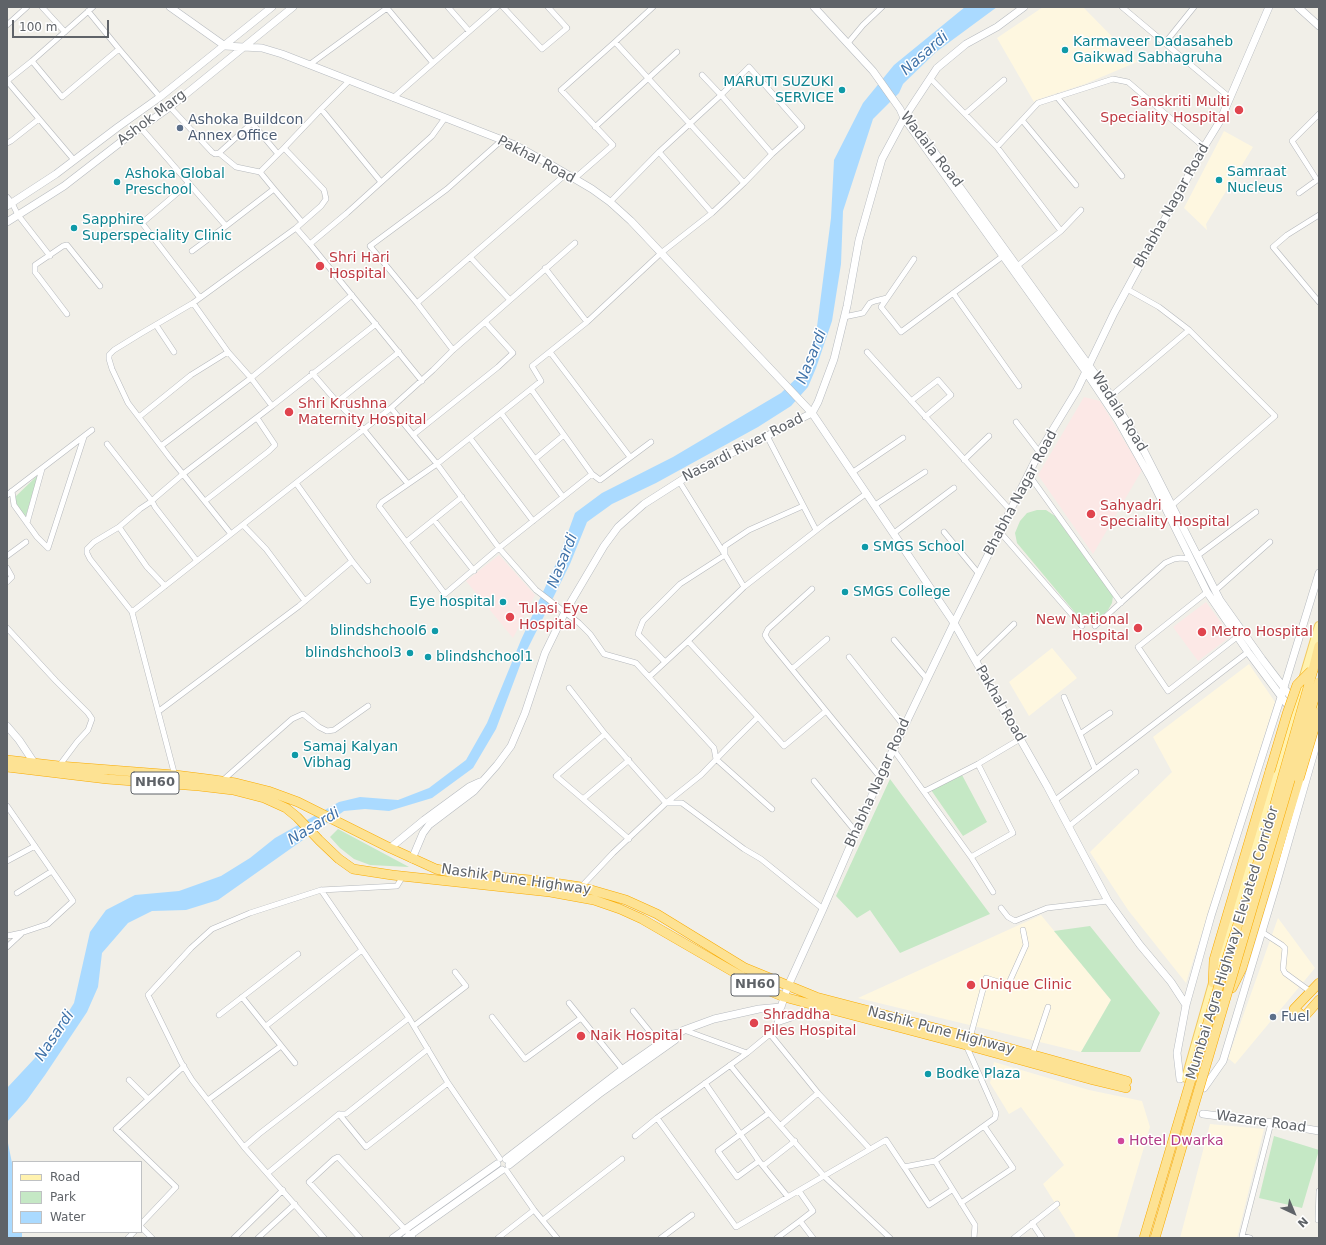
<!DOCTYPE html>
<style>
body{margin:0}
#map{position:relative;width:1326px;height:1245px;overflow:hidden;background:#f1efe8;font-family:"DejaVu Sans",sans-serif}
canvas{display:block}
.frame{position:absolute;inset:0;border:8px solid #5f6368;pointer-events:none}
.legend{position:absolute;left:12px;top:1161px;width:130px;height:72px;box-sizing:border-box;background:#fff;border:1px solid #bfc1c3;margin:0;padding:5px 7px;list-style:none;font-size:12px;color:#5f6368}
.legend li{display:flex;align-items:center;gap:8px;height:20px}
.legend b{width:20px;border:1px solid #bfc1c3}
.north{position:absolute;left:1274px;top:1193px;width:40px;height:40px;-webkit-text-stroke:3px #fff;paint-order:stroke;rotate:136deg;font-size:11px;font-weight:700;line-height:16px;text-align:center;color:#5f6368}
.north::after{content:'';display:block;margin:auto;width:14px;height:18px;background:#5f6368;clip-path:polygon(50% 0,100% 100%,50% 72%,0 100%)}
.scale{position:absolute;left:12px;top:20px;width:97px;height:18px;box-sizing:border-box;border:2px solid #5f6368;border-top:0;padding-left:5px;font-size:12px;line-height:14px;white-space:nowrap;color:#5f6368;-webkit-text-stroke:3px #fff;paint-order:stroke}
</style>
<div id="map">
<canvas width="1326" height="1245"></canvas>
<div class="frame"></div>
<ul class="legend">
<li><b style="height:5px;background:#fff2af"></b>Road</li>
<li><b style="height:11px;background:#c5e8c5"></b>Park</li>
<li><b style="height:11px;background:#aadaff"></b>Water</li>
</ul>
<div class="north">N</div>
<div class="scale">100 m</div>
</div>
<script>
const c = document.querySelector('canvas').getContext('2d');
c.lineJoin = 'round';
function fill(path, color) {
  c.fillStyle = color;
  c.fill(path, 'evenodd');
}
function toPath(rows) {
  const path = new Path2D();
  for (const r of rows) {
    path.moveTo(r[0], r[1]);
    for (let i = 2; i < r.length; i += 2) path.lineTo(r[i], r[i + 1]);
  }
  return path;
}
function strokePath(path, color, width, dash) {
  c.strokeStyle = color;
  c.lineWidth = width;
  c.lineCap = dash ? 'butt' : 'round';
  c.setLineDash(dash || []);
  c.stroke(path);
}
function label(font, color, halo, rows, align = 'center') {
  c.font = font + ' "DejaVu Sans",sans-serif';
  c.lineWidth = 3;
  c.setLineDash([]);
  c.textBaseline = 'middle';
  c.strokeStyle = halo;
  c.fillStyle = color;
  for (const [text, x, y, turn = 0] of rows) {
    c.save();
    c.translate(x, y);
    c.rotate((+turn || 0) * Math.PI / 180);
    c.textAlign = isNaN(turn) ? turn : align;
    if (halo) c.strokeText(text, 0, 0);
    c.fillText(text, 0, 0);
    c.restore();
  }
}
fill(toPath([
 [1043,7,1083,7,1137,62,1085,84,1036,100,1034,102,997,38],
 [1224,131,1253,147,1206,224,1207,230,1184,208],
 [1052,648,1077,678,1029,716,1009,682],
 [1249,664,1275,702,1186,983,1128,910,1090,852,1172,772,1153,737],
 [1041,915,1111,1000,1081,1052,858,998],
 [1278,918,1315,968,1235,1064,1228,1058],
 [994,1062,1089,1090,1142,1101,1150,1127,1117,1238,1075,1238,1075,1235,1043,1184,1064,1165,1021,1107,1009,1114,990,1083],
 [1210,1124,1264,1129,1237,1238,1180,1238]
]), '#fef7e0');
fill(toPath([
 [1084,397,1100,401,1142,470,1093,554,1038,475],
 [499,555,535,595,513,638,466,581],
 [1206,602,1231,636,1198,661,1173,627]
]), '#fce8e6');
fill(toPath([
 [38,475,25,519,14,501,15,497],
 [1037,510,1046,510,1055,516,1113,596,1112,603,1108,610,1096,621,1089,623,1082,621,1017,543,1015,533,1020,521,1027,513],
 [962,775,987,822,963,836,931,790],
 [890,779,990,914,900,953,870,910,857,918,836,896],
 [338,829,409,867,370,865,354,859,340,848,330,837],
 [1090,926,1160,1013,1140,1052,1081,1052,1111,1000,1054,931],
 [1274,1136,1319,1150,1302,1208,1259,1198]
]), '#c5e8c5');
fill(toPath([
 [965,7,997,7,936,52,903,84,899,93,873,119,843,211,841,264,832,321,816,368,808,387,791,406,758,427,656,483,612,504,587,522,570,564,522,660,496,729,473,768,432,798,389,811,365,809,344,811,218,900,186,910,152,911,128,923,102,953,98,987,87,1012,45,1075,27,1100,7,1122,7,1088,35,1058,59,1027,74,1003,90,932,106,910,135,895,179,891,221,876,250,858,275,838,339,802,360,797,398,800,429,788,466,760,487,723,521,640,559,557,575,513,602,493,673,457,781,393,804,371,815,342,831,218,834,160,863,103,894,65],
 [7,1138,13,1168,13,1232,22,1232,22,1238,7,1238]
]), '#aadaff');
const street = toPath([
 [42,7,65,32],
 [93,7,32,61,62,97,119,49,160,97],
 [448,7,469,31],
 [503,7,542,49,567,28,548,7],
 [653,7,615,42,744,183],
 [1122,7,1229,97],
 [88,11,119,49],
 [7,25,27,7],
 [848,43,863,25,882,7],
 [1165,43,1194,7],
 [309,65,387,8,433,63],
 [702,75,721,95,772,154],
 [930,78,997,147,1038,103,1113,79,1128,82,1204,147],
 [7,81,74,160],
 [7,81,32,61],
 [349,81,321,109,381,182],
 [1057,97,1122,176],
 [393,98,497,7],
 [170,107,212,152,215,154,219,153,252,123,278,154,284,148],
 [965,114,1004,80],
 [1022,120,1076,185],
 [140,127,226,226,274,189,302,222],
 [595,127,677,52],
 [7,143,11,141,39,119],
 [997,147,1061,231,1016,267],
 [659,152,712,213],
 [219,153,236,167,260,172],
 [574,179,613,145,561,90,615,42],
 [189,183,142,223,200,298],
 [274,189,260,172,278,154],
 [1299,193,1317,180,1292,141,1319,114],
 [7,197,12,203,18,215,50,256],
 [610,202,659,152,721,95,749,67,802,127,772,154,744,183,712,213,661,253,587,322,532,366,541,381,437,464,382,502,379,506,445,594,499,548,592,474,600,480,651,442],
 [1319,215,1287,235,1273,247,1319,302],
 [1061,231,1081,210],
 [310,244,296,228,321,206,326,199,324,190,284,148,321,109],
 [192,251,226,226],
 [470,257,510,300],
 [914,259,881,307,901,332,1003,256],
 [545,268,587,322],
 [1127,289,1159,307,1189,330,1275,416,1170,507],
 [953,293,1019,386],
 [352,295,251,378,272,406,376,324],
 [417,303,370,246,447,189,502,140],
 [67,314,35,272,35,265,63,246,67,245,100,286],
 [844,317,863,313,870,303,875,301,887,298],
 [156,325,174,352],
 [453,350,417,303,566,174],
 [550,352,630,457],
 [867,352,1011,511],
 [312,373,337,402,364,430,408,484],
 [422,381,310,244,347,213,432,136,445,118],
 [531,389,592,474],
 [1111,396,1189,330],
 [911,401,938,380,951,395,925,417],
 [337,402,399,352],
 [391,408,437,464,499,548,536,590,579,623,590,634,604,654,636,663,714,748,716,759,772,809],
 [501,413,563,497],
 [139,417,191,375,228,352],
 [1016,422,1040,453],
 [413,435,498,367,513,353,485,322],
 [767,436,816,530],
 [470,438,533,521],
 [107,444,152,501,140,509,119,527,94,542,87,549,87,553,90,559,132,612],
 [161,446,251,378,228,352,193,303],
 [535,459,564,435],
 [964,460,989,436],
 [853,472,903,438],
 [1029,475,1121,603],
 [296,483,352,561,368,581],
 [12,491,14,505,37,537,48,548,84,437],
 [7,495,92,430],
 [205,501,269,451,275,445,257,418],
 [875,505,925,472],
 [434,520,474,571],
 [27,523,42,469],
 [243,525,266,549,305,601],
 [119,527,147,567,165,586],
 [944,532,979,574],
 [1000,532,1082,626],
 [894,533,954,488],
 [231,534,170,458,128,403,112,369,109,359,109,355,114,350,140,334,193,303,296,228],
 [406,542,462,497],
 [7,556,26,542],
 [1197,556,1256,512],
 [197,561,155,507,152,501,156,497,183,474,272,406],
 [7,568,12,577,7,582],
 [744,587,725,555,725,546,749,530,803,506],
 [812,589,768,629,765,635,768,640,880,777],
 [1216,590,1270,542],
 [1207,592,1138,647,1168,691,1237,637],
 [1095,626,1165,563,1174,559,1181,558,1190,559],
 [7,628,56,681,88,713,92,719,88,730,77,742,59,766],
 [894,640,927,679],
 [849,657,904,726],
 [976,661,1014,624],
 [665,662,638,634,643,621,680,584,725,555,679,481],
 [792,669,827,639],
 [649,677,688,641],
 [569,688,605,734,666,803,701,775,733,742,758,717,688,641,744,587,827,522,867,493],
 [1064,697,1095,769],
 [159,711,299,606,352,561],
 [758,717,784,746,826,711],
 [1080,734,1110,713],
 [893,749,971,857,993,892],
 [175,776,132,612,391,408,433,370,453,350,575,243],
 [222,781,292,719,303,714,319,727,327,731,334,730,368,706],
 [814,781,856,832],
 [925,791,978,764,1020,739],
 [583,799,556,776,605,734],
 [1054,801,1248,652],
 [7,806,73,901,48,924,21,933,7,936],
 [1068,827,1136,772],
 [629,839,583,799,629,760],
 [971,857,1013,833,978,764],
 [7,861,35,846],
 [403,876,397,886,321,890,250,913,212,929,191,948,148,995,181,1062,192,1080,244,1147,259,1134,409,1018,448,1083,500,1159],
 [321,890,409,1018],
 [17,893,52,871],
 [576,897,581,887,613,853,666,803,682,803,744,849,761,859,823,909],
 [1001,908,1008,917,1015,921,1047,908,1108,901],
 [1262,932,1282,945,1285,948,1283,969,1285,973,1311,992],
 [7,947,21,934],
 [242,997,295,1063],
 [569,1003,624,1071],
 [633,1011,659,1043],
 [219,1015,298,954],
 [492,1017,525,1059,581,1018],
 [777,1023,822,1008],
 [266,1026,362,950],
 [414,1026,466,986,455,972],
 [684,1030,747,1053],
 [770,1034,818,1093,870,1149],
 [970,1038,986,978,1008,985,1026,945,1023,930],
 [966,1045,994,1108,996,1113,995,1118,935,1161,975,1225,974,1238],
 [1032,1055,1048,1007],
 [730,1065,769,1113,824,1176,890,1238],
 [129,1080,148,1099],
 [705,1083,759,1161],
 [208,1100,281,1046],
 [769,1113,718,1151,737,1177,759,1161,788,1197],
 [339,1114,366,1147,448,1083],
 [657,1118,736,1227,886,1140,904,1167],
 [781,1125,818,1093],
 [635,1136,657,1118,747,1053,770,1034,777,1023,781,1007],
 [244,1147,324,1238],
 [935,1161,904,1167,929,1205,952,1190],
 [763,1166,795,1141],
 [506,1170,534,1210,557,1238],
 [268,1173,339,1114,346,1114,428,1049],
 [799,1191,813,1211,800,1221],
 [961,1203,1013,1168,984,1126],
 [543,1220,622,1159],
 [1318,1220,1319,1191],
 [1032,1223,1042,1238],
 [141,1224,176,1187,116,1129,184,1066],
 [141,1227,152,1238],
 [128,1238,134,1232],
 [234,1238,283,1190],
 [258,1238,295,1204],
 [360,1238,309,1182,334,1159,338,1157,413,1238],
 [498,1238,534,1210],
 [661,1238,692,1215],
 [777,1238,800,1221,813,1238],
 [1014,1238,1057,1204],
 [1250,1238,1242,1236,1271,1123]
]);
const secondary = toPath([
 [170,7,225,46,262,48,282,54,515,145,553,166,592,189,610,202,631,221,812,413,954,623,1047,786,1108,901,1140,945,1171,982,1186,1005],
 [814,7,873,71,900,109,904,118,1086,372,1118,420,1150,477,1207,592,1248,652,1292,711],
 [1298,7,1319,26],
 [923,136,1111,396,1142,447,1220,600,1262,659,1294,701],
 [7,206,56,174,118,127,160,97,272,7],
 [7,222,64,186,126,138,170,107,293,7],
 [7,726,19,740,35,764],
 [390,848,424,820,469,787,480,782],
 [412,859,423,833,429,825,474,791,497,765,511,746,525,713,545,653,565,612,604,546,618,527,644,504,702,467,753,443,812,413,818,402,834,359,847,306,859,240,882,159,904,118,937,68,966,44,997,27,1024,7],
 [1180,1079,1177,1053,1186,1005,1211,916,1281,697,1319,573],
 [1204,1088,1223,1061,1276,885,1319,735],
 [1203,1114,1273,1123,1319,1131],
 [506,1159,623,1069,673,1034,679,1033,684,1030,714,1019,759,1009,781,1007,788,986,823,909,880,777,954,623,1041,449,1077,390,1114,313,1204,147,1220,121,1269,7],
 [509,1165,599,1094,675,1040,679,1033],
 [393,1238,497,1164],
 [406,1238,502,1170]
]);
const primary = toPath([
 [1314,718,1319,700],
 [1186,1078,1213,983,1319,626]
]);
const highway = toPath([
 [1313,670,1319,646],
 [7,760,59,766,175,775,207,779,236,783,268,791,298,802,390,848,436,869,455,873,541,881,581,887,626,900,657,914,745,968,816,997,962,1035,1127,1081],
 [7,767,107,779,199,786,233,790,264,798,286,808,297,817,319,840,339,859,353,869,392,875,550,892,594,900,620,909,642,919,758,986,784,997,966,1045,1093,1080,1126,1088],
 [1213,983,1214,960,1270,771],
 [1319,983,1294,1009,1304,1017,1319,1000],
 [1232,988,1242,968,1299,779]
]);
strokePath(street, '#b5b8bc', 6);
strokePath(secondary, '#b6babf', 8);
strokePath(primary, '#f2c960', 10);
strokePath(highway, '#f9ab00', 10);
strokePath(street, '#fff', 5);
strokePath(secondary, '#fff', 7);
strokePath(primary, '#fff2af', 8);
strokePath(highway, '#fde293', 9);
const highwayBridge = toPath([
 [1270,771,1287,714,1297,685,1311,671],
 [1299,779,1319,712],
 [1144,1238,1227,958,1261,853,1313,670],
 [1155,1238,1319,682]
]);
strokePath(highwayBridge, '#f9ab00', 10, []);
strokePath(highwayBridge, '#fde293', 9);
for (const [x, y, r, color] of [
 [1065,50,4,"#0f9aa8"],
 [842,90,4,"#0f9aa8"],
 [1239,110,5,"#e0444e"],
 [180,128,4,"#5c6f8a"],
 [1219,180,4,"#0f9aa8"],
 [117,182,4,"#0f9aa8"],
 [74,228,4,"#0f9aa8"],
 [320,266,5,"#e0444e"],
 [289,412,5,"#e0444e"],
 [1091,514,5,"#e0444e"],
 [865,547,4,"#0f9aa8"],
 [845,592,4,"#0f9aa8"],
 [503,602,4,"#0f9aa8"],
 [510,617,5,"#e0444e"],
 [1138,628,5,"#e0444e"],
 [435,631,4,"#0f9aa8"],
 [1202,632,5,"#e0444e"],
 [410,653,4,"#0f9aa8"],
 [428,657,4,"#0f9aa8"],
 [295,755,4,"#0f9aa8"],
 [971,985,5,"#e0444e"],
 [1273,1017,4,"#5c6f8a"],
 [754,1023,5,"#e0444e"],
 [581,1036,5,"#e0444e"],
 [928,1074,4,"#0f9aa8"],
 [1121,1141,4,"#d1479c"]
]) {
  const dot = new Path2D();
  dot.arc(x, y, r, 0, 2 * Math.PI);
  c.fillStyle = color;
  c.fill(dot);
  strokePath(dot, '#fff', 1.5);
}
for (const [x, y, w] of [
 [155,783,48],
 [755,985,48]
]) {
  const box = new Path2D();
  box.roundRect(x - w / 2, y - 11, w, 22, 3);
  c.fillStyle = '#fff';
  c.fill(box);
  strokePath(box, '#5f6368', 1);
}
label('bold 13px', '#5f6368', null, [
 ["NH60",155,783],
 ["NH60",755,985]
]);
label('14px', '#0d838f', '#fff', [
 ["Karmaveer Dadasaheb",1073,42],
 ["Gaikwad Sabhagruha",1073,58],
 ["MARUTI SUZUKI",834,82,"right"],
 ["SERVICE",834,98,"right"],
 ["Samraat",1227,172],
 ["Nucleus",1227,188],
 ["Ashoka Global",125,174],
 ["Preschool",125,190],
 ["Sapphire",82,220],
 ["Superspeciality Clinic",82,236],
 ["SMGS School",873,547],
 ["SMGS College",853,592],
 ["Eye hospital",495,602,"right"],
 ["blindshchool6",427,631,"right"],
 ["blindshchool3",402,653,"right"],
 ["blindshchool1",436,657],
 ["Samaj Kalyan",303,747],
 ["Vibhag",303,763],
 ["Bodke Plaza",936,1074]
], 'left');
label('14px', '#be3a42', '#fff', [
 ["Sanskriti Multi",1230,102,"right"],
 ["Speciality Hospital",1230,118,"right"],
 ["Shri Hari",329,258],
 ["Hospital",329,274],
 ["Shri Krushna",298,404],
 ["Maternity Hospital",298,420],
 ["Sahyadri",1100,506],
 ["Speciality Hospital",1100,522],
 ["Tulasi Eye",519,609],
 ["Hospital",519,625],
 ["New National",1129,620,"right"],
 ["Hospital",1129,636,"right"],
 ["Metro Hospital",1211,632],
 ["Unique Clinic",980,985],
 ["Shraddha",763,1015],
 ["Piles Hospital",763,1031],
 ["Naik Hospital",590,1036]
], 'left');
label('14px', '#5f6368', '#fff', [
 ["Ashok Marg",152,118,-37],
 ["Wadala Road",931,150,52],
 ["Pakhal Road",536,160,28],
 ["Bhabha Nagar Road",1172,206,-61],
 ["Wadala Road",1119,412,58],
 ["Nasardi River Road",743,448,-27],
 ["Bhabha Nagar Road",1021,493,-62],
 ["Pakhal Road",1000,704,60],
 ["Bhabha Nagar Road",878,783,-66],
 ["Nashik Pune Highway",516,880,8],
 ["Mumbai Agra Highway Elevated Corridor",1233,943,-73],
 ["Nashik Pune Highway",941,1031,15],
 ["Wazare Road",1261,1122,8]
]);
label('14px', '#4e5e75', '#fff', [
 ["Ashoka Buildcon",188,120],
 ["Annex Office",188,136],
 ["Fuel",1281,1017]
], 'left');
label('14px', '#b23c85', '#fff', [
 ["Hotel Dwarka",1129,1141]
], 'left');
label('italic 15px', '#4174aa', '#fff', [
 ["Nasardi",925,54,-41],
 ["Nasardi",812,357,-68],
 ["Nasardi",563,561,-68],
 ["Nasardi",314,827,-31],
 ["Nasardi",55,1036,-56]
]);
</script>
